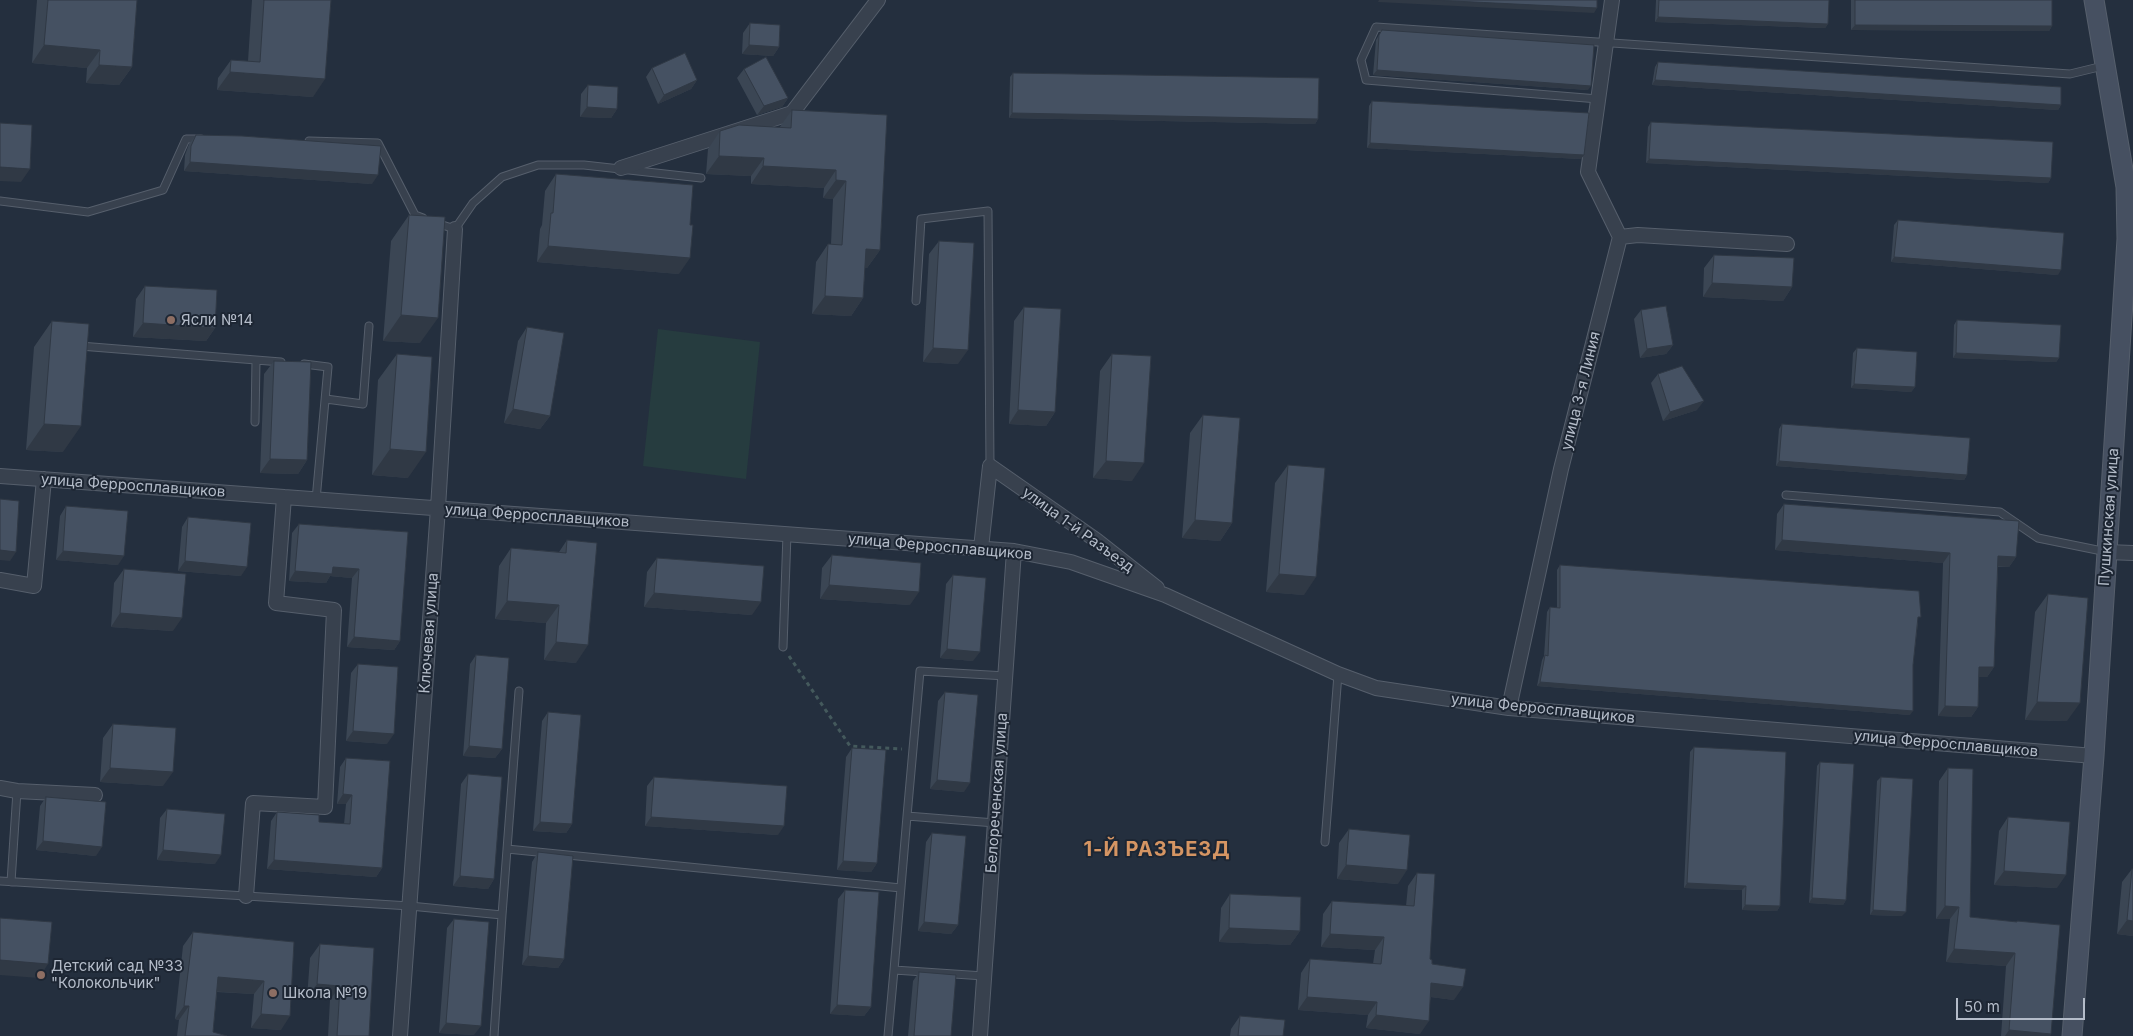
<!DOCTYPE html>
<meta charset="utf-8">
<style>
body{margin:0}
#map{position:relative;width:2133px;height:1036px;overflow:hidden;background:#242f3e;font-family:Inter,sans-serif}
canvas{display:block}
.scale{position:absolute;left:1956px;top:998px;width:129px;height:22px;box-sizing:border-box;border:2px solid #b4bcc9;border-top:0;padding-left:6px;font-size:15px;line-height:18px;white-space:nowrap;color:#b4bcc9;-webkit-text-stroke:4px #1d2633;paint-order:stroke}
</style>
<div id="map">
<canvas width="2133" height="1036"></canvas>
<div class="scale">50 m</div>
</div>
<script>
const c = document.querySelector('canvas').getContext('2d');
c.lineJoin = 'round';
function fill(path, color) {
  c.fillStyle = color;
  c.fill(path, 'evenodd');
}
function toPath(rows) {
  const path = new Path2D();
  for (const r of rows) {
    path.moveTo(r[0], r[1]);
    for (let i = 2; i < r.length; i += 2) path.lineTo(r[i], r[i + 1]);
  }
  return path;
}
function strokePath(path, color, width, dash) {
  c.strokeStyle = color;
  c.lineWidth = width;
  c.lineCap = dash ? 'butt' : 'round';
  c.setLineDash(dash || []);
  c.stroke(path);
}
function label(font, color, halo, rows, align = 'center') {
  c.font = font + ' Inter,sans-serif';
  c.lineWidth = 4;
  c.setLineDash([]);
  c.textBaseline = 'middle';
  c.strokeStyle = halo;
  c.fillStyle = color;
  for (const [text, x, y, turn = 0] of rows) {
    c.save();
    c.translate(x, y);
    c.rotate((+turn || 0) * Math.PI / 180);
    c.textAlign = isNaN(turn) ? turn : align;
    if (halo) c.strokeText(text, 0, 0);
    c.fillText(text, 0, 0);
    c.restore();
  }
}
fill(toPath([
 [658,329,760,342,746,479,643,466]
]), '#263c3f');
const lane = toPath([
 [1598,99,1366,80,1361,60,1376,27,2070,74,2103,66],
 [309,141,378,143,415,215,423,218],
 [0,201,88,212,163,190,186,139,201,139],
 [436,223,455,229,473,203,502,177,538,165,584,165,701,178],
 [916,301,921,219,988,211,990,466],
 [80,346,256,360],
 [304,364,328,367,316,500],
 [326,399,363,404,369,326],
 [255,422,256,360,281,362],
 [1786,495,2000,512,2038,538,2107,552],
 [783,647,787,534],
 [907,816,920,671,1006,676],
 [1325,842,1338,674],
 [507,849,901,888],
 [0,881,410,906,502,915,519,691],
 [11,882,17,791],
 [984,976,894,970,907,816,995,823],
 [494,1036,502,915],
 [888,1036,894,970]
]);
const street = toPath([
 [1612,0,1588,172,1620,237],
 [621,168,792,113,878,0],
 [0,476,1014,551,1071,562,1165,595,1338,674,1376,688,1509,708,2094,756],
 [981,548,990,466,1096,540,1157,588],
 [2107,552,2133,553],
 [0,580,34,586,44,479],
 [1509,708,1561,469,1620,237,1638,235,1787,244],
 [0,788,17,791,95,795],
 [246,896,253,803,325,807,334,610,276,603,284,497],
 [400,1036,438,508,455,229],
 [980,1036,1014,551]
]);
const secondary = toPath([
 [2072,1036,2094,756,2127,239,2126,187,2094,0]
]);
strokePath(lane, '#565f6c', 9);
strokePath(street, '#565f6c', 16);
strokePath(secondary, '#565f6c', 21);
strokePath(toPath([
 [789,656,850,746,902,749]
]), '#44595c', 3, [4, 4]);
strokePath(lane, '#38414e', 7);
strokePath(street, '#38414e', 14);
strokePath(secondary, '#465061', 19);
fill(toPath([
 [37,0,137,0,132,67,119,85,86,83,87,68,32,63],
 [252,0,331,0,313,97,217,90,218,78,231,60,248,61],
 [1656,0,1829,0,1828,24,1825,28,1655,22],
 [1851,0,2052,0,2052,26,2049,31,1851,30],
 [750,23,779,47,773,56,742,54,743,33],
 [1382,30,1588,90,1373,75,1376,40],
 [1658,62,2061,105,2058,110,1652,85,1655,67],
 [652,68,697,80,691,89,658,104,646,77],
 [744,69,788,98,782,107,757,115,737,78],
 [1013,73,1318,119,1315,124,1009,118,1010,77],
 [588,85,617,109,611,118,580,117,581,94],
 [1372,101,1584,155,1581,159,1367,148,1369,106],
 [792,110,887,115,880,250,867,268,865,268,863,298,851,316,812,314,816,262,828,244,831,244,833,199,823,198,824,188,751,184,751,176,706,174,708,149,720,131,779,128],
 [1651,122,2051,178,2048,183,1646,163,1648,127],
 [196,135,372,184,184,171,185,155,189,144],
 [556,174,679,274,537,262,540,229,542,225,545,191],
 [409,215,420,343,383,341,391,241],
 [1898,220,2058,275,1891,262,1894,225],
 [939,241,958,364,923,362,929,254],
 [1714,255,1792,287,1783,301,1703,297,1704,268],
 [145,286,215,328,206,341,133,337,136,299],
 [1024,307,1055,412,1046,426,1009,424,1014,321],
 [1641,310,1673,345,1666,354,1640,358,1634,319],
 [1957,320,2059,358,2056,362,1953,358,1954,325],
 [52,321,63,452,26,450,34,347],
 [527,327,550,416,540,429,504,423,518,341],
 [1857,348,1915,387,1911,392,1851,388,1853,353],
 [397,354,408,478,372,475,378,380],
 [1112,354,1132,481,1093,478,1100,371],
 [274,361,307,460,298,474,260,473,264,374],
 [1658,374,1697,410,1663,421,1651,383],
 [1203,415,1232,523,1220,541,1182,538,1190,433],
 [1782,424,1967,475,1964,480,1776,466,1779,429],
 [1288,465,1304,595,1266,592,1275,483],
 [1784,504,2016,557,2009,567,1998,567,1994,667,1987,677,1979,677,1978,707,1971,717,1938,716,1943,563,1775,550,1777,514],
 [66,506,118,565,56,560,60,516],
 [188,517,241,576,178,571,182,527],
 [299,524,408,532,400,641,394,650,347,647,352,578,330,576,326,583,289,581,292,533],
 [567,540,576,663,544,660,546,623,495,619,499,566,511,548,559,552],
 [832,555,910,605,820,599,822,568],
 [657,558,752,615,644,607,647,572],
 [1560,565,1918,622,1913,665,1910,715,1537,686,1542,660,1544,656,1547,612,1550,607,1557,608,1557,570],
 [124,569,173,631,111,627,114,583],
 [953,575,973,661,940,658,946,584],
 [2048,594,2067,721,2025,720,2035,612],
 [476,655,502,749,495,758,463,756,470,664],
 [358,664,387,744,346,741,351,673],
 [945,692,964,792,930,789,938,701],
 [548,712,572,824,566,833,533,831,542,721],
 [113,724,163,786,100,782,103,738],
 [1694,747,1780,906,1777,911,1742,910,1742,890,1684,888,1690,752],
 [852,748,877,863,871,872,837,870,846,757],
 [346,758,382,868,376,877,267,869,271,821,277,812,319,822,344,824,346,804,337,804,340,767],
 [1820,762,1846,900,1843,905,1809,903,1817,766],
 [1948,768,1970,917,2016,922,2017,921,2051,1034,2050,1036,2001,1036,2006,966,1946,962,1950,919,1936,919,1939,781],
 [468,774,494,879,488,889,453,886,461,784],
 [654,777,778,835,645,826,647,786],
 [1881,777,1902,916,1870,915,1877,781],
 [46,797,96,856,36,850,40,806],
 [167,809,215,864,157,860,160,818],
 [2008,817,2057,888,1994,885,1999,831],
 [1349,829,1398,884,1337,879,1339,843],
 [932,833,958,925,951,934,918,931,926,842],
 [538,852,564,959,558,968,522,965,532,862],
 [2132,869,2133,936,2117,934,2122,882],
 [1417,873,1430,959,1454,1000,1431,997,1420,1034,1366,1028,1368,1015,1298,1010,1301,973,1310,959,1373,964,1375,950,1321,947,1323,914,1332,901,1406,906,1408,886],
 [845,890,871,1007,864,1016,830,1014,838,899],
 [1230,894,1300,931,1290,945,1219,942,1221,908],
 [454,919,474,1035,439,1033,447,928],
 [193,932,294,942,281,1030,251,1028,254,994,217,992,213,1032,227,1036,177,1036,179,1020,175,1019,183,946],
 [320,944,369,1036,328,1036,330,1000,307,998,310,958],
 [919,972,951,1036,908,1036,913,981],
 [1240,1016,1283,1036,1230,1036,1231,1029]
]), '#3b4654');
fill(toPath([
 [1379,0,1432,0,1597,8,1594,13,1378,2],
 [1658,17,1828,24,1825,28,1655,22],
 [1855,25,2052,26,2049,31,1851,30],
 [44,45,100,50,87,68,32,63],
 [749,45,779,47,773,56,742,54],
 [99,65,132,67,119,85,86,83],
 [1377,70,1591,86,1588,90,1373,75],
 [230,72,325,79,313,97,217,90],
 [697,80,691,89,658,104,664,95],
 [1655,80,2061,105,2058,110,1652,85],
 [788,98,782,107,757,115,764,106],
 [587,107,617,109,611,118,580,117],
 [1012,113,1318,119,1315,124,1009,118],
 [1370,143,1584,155,1581,159,1367,148],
 [719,156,764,158,751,176,706,174],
 [1649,159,2051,178,2048,183,1646,163],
 [190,162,378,175,372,184,184,171],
 [763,166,836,170,824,188,751,184],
 [0,167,30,169,21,182,0,181],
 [836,180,846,181,833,199,823,198],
 [548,246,690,258,679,274,537,262],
 [866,249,880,250,867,268,854,267],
 [1894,257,2061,270,2058,275,1891,262],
 [1712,283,1792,287,1783,301,1703,297],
 [825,296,863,298,851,316,812,314],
 [401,315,438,318,420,343,383,341],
 [143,323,215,328,206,341,133,337],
 [1673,345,1666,354,1640,358,1647,349],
 [933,348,968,350,958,364,923,362],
 [1956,353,2059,358,2056,362,1953,358],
 [1854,384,1915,387,1911,392,1851,388],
 [1704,401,1697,410,1663,421,1670,412],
 [513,409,550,416,540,429,504,423],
 [1018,410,1055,412,1046,426,1009,424],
 [44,424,81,426,63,452,26,450],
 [390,449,426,452,408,478,372,475],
 [270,459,307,460,298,474,260,473],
 [1106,461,1144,463,1132,481,1093,478],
 [1779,461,1967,475,1964,480,1776,466],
 [1195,520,1232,523,1220,541,1182,538],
 [1782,540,1950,553,1943,563,1775,550],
 [0,550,16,552,10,561,0,560],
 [63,551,124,556,118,565,56,560],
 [1998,556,2016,557,2009,567,1991,566],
 [185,561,247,567,241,576,178,571],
 [333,567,359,569,352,578,330,576,326,583,289,581,295,571],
 [1279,574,1316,577,1304,595,1266,592],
 [829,585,919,592,910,605,820,599],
 [654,593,761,602,752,615,644,607],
 [507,601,559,605,546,623,495,619],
 [120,613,182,618,173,631,111,627],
 [354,637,400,641,394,650,347,647],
 [556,642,588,645,576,663,544,660],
 [947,649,980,652,973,661,940,658],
 [1979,667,1994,667,1987,677,1972,677],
 [1540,682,1913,711,1910,715,1537,686],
 [2037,702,2080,703,2067,721,2025,720],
 [1945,706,1978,707,1971,717,1938,716],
 [353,731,394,734,387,744,346,741],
 [469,746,502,749,495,758,463,756],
 [110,768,173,772,163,786,100,782],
 [937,780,970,783,964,792,930,789],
 [343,794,352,795,346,804,337,804],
 [651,817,784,826,778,835,645,826],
 [540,822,572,824,566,833,533,831],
 [43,841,102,847,96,856,36,850],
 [163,850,221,855,215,864,157,860],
 [274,860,382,868,376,877,267,869],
 [843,861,877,863,871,872,837,870],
 [1346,865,1407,870,1398,884,1337,879],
 [2004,871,2066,875,2057,888,1994,885],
 [460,876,494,879,488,889,453,886],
 [1687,883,1746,886,1742,890,1684,888],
 [1812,898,1846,900,1843,905,1809,903],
 [1745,905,1780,906,1777,911,1742,910],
 [1945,906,1959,907,1950,919,1936,919],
 [1873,910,1906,912,1902,916,1870,915],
 [2127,920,2133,921,2133,936,2117,934],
 [924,922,958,925,951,934,918,931],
 [1229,928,1300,931,1290,945,1219,942],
 [1330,934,1384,937,1375,950,1321,947],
 [1954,949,2015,953,2006,966,1946,962],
 [528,956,564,959,558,968,522,965],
 [0,960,48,964,39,978,0,975],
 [218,977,264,981,254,994,208,991],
 [1431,983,1463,987,1454,1000,1422,996],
 [317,984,340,986,330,1000,307,998],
 [1307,997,1377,1002,1368,1015,1298,1010],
 [837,1005,871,1007,864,1016,830,1014],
 [184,1006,189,1006,179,1020,175,1019],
 [261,1014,290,1016,281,1030,251,1028],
 [1376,1015,1429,1021,1420,1034,1366,1028],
 [446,1023,481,1026,474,1035,439,1033],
 [2009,1030,2051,1034,2050,1036,2005,1036]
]), '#303945');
const building = toPath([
 [48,0,137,0,132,67,99,65,100,50,44,45,48,0],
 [264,0,331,0,325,79,230,72,231,60,260,62,264,0],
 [1432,0,1597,0,1597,8,1432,0],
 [1659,0,1829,0,1828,24,1658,17,1659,0],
 [1855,0,2052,0,2052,26,1855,25,1855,0],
 [750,23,780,25,779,47,749,45,750,23],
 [1382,30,1594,45,1591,86,1377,70,1379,35,1382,30],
 [685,53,697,80,664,95,652,68,685,53],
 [766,57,788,98,764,106,744,69,766,57],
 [1658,62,2061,87,2061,105,1655,80,1658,62],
 [1013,73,1319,78,1318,119,1012,113,1013,73],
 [588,85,618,87,617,109,587,107,588,85],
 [1372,101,1589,113,1584,155,1370,143,1372,101],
 [792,110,887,115,880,250,866,249,863,298,825,296,828,244,842,245,846,181,836,180,836,170,763,166,764,158,719,156,720,131,739,125,791,128,792,110],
 [1651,122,2053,142,2051,178,1649,159,1651,122],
 [0,123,32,125,30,169,0,167,0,123],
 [196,135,242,136,381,146,378,175,190,162,191,146,196,135],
 [556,174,693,185,690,225,693,225,690,258,548,246,551,213,553,213,556,174],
 [409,215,445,217,438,318,401,315,409,215],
 [1898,220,2064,233,2061,270,1894,257,1898,220],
 [939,241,974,243,968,350,933,348,939,241],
 [1714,255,1794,258,1792,287,1712,283,1714,255],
 [145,286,217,290,215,328,143,323,145,286],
 [1666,306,1673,345,1647,349,1641,310,1666,306],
 [1024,307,1061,309,1055,412,1018,410,1024,307],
 [1957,320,2061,325,2059,358,1956,353,1957,320],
 [52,321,89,324,81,426,44,424,52,321],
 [527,327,564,333,550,416,513,409,527,327],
 [1857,348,1917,352,1915,387,1854,384,1857,348],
 [397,354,432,357,426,452,390,449,397,354],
 [1112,354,1151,356,1144,463,1106,461,1112,354],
 [274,361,311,362,307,460,270,459,274,361],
 [1682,366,1704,401,1670,412,1658,374,1682,366],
 [1203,415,1240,418,1232,523,1195,520,1203,415],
 [1782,424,1970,438,1967,475,1779,461,1782,424],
 [1288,465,1325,468,1316,577,1279,574,1288,465],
 [0,499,19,501,16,552,0,550,0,499],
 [1784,504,2019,521,2016,557,1998,556,1994,667,1979,667,1978,707,1945,706,1950,553,1782,540,1784,504],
 [66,506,128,511,124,556,63,551,66,506],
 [188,517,251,523,247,567,185,561,188,517],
 [299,524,408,532,400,641,354,637,359,569,333,567,332,574,295,571,299,524],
 [567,540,597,543,588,645,556,642,559,605,507,601,511,548,566,553,567,540],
 [832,555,921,563,919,592,829,585,832,555],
 [657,558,764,566,761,602,654,593,657,558],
 [1560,565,1919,591,1921,617,1918,617,1913,665,1913,711,1540,682,1545,655,1548,656,1550,607,1560,608,1560,565],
 [124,569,186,574,182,618,120,613,124,569],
 [953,575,986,578,980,652,947,649,953,575],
 [2048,594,2088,598,2080,703,2037,702,2048,594],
 [476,655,509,658,502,749,469,746,476,655],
 [358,664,398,667,394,734,353,731,358,664],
 [945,692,978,695,970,783,937,780,945,692],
 [548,712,581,715,572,824,540,822,548,712],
 [113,724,176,728,173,772,110,768,113,724],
 [1694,747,1786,752,1780,906,1745,905,1746,886,1687,883,1694,747],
 [852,748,886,750,877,863,843,861,852,748],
 [346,758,390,761,382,868,274,860,277,812,319,815,319,822,350,824,352,795,343,794,346,758],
 [1820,762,1854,764,1846,900,1812,898,1820,762],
 [1948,768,1973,769,1970,917,2017,922,2017,921,2060,925,2051,1034,2009,1030,2015,953,1954,949,1959,907,1945,906,1948,768],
 [468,774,502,777,494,879,460,876,468,774],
 [654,777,787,786,784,826,651,817,654,777],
 [1881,777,1913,779,1906,912,1873,910,1881,777],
 [46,797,106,802,102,847,43,841,46,797],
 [167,809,225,814,221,855,163,850,167,809],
 [2008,817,2070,822,2066,875,2004,871,2008,817],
 [1349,829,1410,835,1407,870,1346,865,1349,829],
 [932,833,966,836,958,925,924,922,932,833],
 [538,852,573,856,564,959,528,956,538,852],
 [2132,869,2133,869,2133,921,2127,920,2132,869],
 [1417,873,1435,874,1430,959,1432,960,1432,964,1466,969,1463,987,1431,983,1429,1021,1376,1015,1377,1002,1307,997,1310,959,1381,964,1384,937,1330,934,1332,901,1414,906,1417,873],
 [845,890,879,892,871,1007,837,1005,845,890],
 [1230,894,1301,897,1300,931,1229,928,1230,894],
 [0,918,52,922,48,964,0,960,0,918],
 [454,919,489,922,481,1026,446,1023,454,919],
 [193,932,294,942,290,1016,261,1014,264,981,218,977,213,1032,227,1036,185,1036,189,1006,184,1006,193,932],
 [320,944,374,948,369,1036,337,1036,340,986,317,984,320,944],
 [919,972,956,975,951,1036,914,1036,919,972],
 [1240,1016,1285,1020,1283,1036,1238,1036,1240,1016]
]);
fill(building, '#455162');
strokePath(building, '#303945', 1);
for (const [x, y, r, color] of [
 [171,320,5,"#8d6e63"],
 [41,975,5,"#8d6e63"],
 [273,993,5,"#8d6e63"]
]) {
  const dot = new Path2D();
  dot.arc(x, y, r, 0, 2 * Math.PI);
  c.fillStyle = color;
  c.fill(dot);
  strokePath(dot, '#1d2633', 2);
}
label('15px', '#b4bcc9', '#1d2633', [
 ["Ясли №14",181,320],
 ["Детский сад №33",51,966],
 ["\"Колокольчик\"",51,983],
 ["Школа №19",283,993]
], 'left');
label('15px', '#b4bcc9', '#1d2633', [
 ["улица 3-я Линия",1581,391,-76],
 ["улица Ферросплавщиков",133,486,4],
 ["улица Ферросплавщиков",537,516,4],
 ["Пушкинская улица",2109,517,-86],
 ["улица 1-й Разъезд",1078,530,36],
 ["улица Ферросплавщиков",940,547,5],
 ["Ключевая улица",429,633,-86],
 ["улица Ферросплавщиков",1543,709,6],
 ["улица Ферросплавщиков",1946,744,5],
 ["Белореченская улица",997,793,-86]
]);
c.letterSpacing = '1px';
label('bold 20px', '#d59563', '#1d2633', [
 ["1-Й РАЗЪЕЗД",1157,850]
]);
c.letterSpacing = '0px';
</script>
